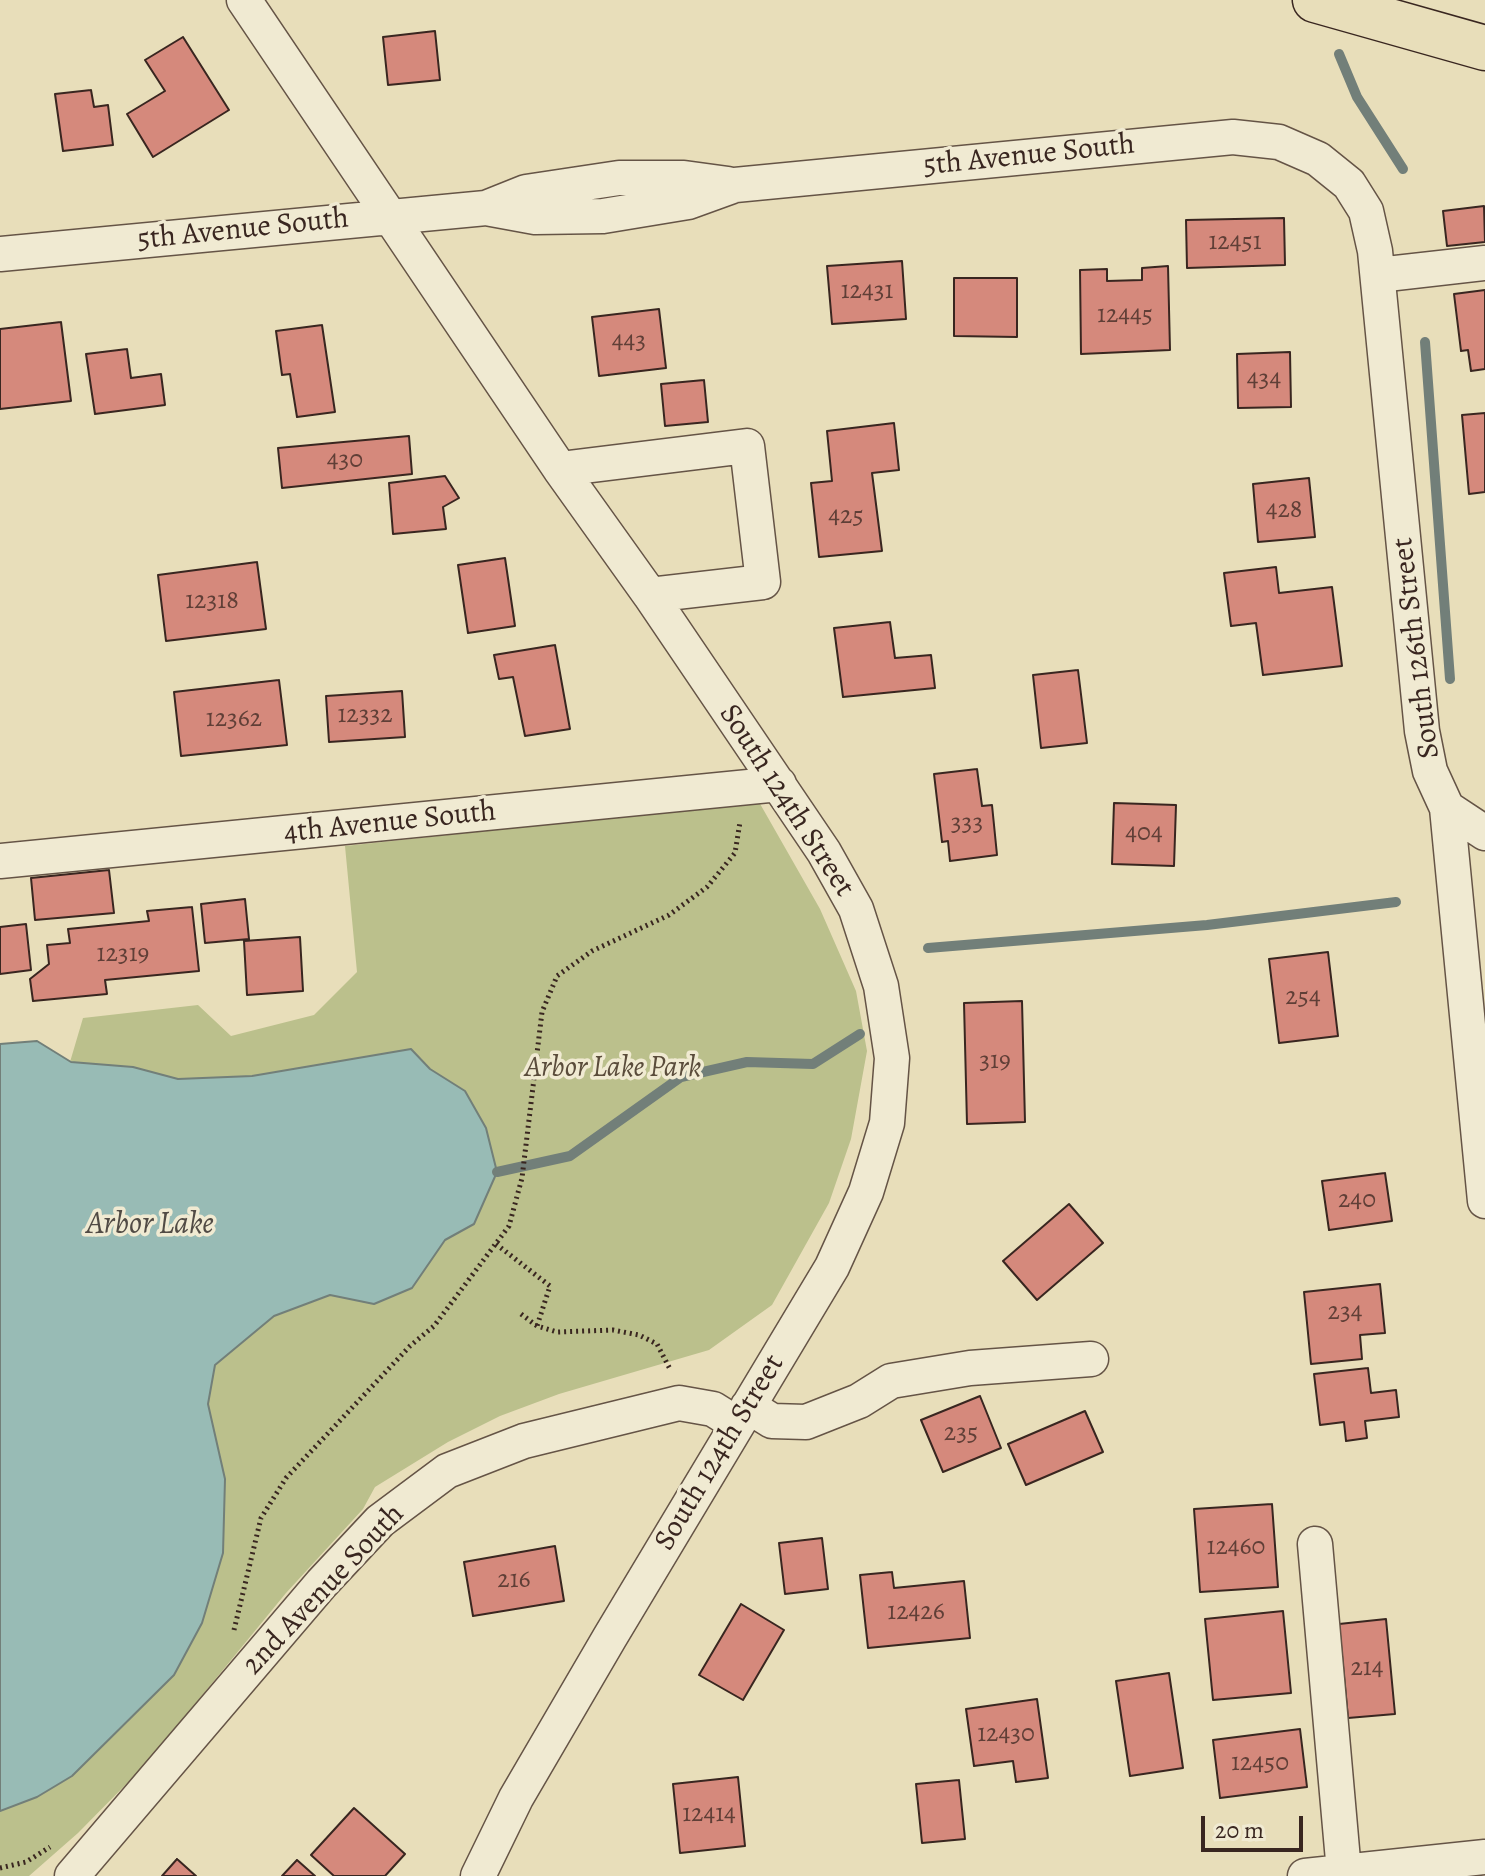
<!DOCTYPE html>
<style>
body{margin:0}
#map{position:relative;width:1485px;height:1876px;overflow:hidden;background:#e8deba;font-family:Alegreya,serif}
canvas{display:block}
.scale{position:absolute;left:1201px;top:1816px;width:102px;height:36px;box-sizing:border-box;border:4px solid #392620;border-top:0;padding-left:10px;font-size:24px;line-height:28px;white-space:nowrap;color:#392620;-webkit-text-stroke:6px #f0ead2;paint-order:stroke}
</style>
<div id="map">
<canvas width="1485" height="1876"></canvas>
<div class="scale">20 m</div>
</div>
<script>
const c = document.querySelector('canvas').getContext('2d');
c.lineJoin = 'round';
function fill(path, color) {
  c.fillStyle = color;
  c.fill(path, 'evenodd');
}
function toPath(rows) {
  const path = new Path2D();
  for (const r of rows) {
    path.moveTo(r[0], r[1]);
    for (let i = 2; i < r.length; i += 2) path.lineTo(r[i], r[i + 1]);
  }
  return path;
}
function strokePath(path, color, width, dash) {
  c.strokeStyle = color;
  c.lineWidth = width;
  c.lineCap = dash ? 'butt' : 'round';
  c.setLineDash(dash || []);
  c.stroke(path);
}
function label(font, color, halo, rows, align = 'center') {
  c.font = font + ' Alegreya,serif';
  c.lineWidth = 7;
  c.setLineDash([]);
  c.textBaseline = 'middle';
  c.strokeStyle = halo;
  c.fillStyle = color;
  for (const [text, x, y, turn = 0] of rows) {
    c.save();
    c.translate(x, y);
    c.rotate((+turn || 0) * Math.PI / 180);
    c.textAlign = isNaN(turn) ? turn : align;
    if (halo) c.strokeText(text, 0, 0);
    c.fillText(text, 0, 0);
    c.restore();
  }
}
fill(toPath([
 [759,802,820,909,856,991,867,1051,851,1139,829,1203,772,1305,709,1350,559,1394,500,1416,448,1442,375,1487,363,1509,286,1593,145,1765,78,1833,29,1876,0,1876,0,1044,37,1041,70,1062,83,1018,198,1005,231,1036,314,1015,357,972,345,846]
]), '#bbc08c');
const water = toPath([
 [37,1041,71,1062,133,1067,178,1079,252,1076,411,1049,430,1069,465,1091,486,1128,497,1172,474,1224,445,1240,412,1288,374,1304,330,1295,274,1316,215,1365,208,1404,225,1479,223,1553,202,1623,174,1675,72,1776,37,1797,0,1811,0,1044,37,1041]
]);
fill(water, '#98bbb5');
strokePath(water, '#727f79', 2);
strokePath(toPath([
 [1339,54,1357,97,1403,169],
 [1425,342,1450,679],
 [928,948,1207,925,1396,902],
 [497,1172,570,1156,681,1077,747,1062,813,1064,860,1034]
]), '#727f79', 10);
const building = toPath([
 [435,31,440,80,388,85,383,37,435,31],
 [183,37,229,110,153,157,127,114,165,91,145,60,183,37],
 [91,90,94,107,108,105,113,145,63,151,55,94,91,90],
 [1484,206,1485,242,1447,246,1443,211,1484,206],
 [1284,218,1285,265,1187,268,1186,220,1284,218],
 [902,261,906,319,832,324,827,266,902,261],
 [1168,266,1170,350,1081,354,1080,270,1107,269,1107,281,1142,280,1142,268,1168,266],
 [954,278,1017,278,1017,337,954,336,954,278],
 [1485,290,1485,369,1471,371,1468,350,1461,351,1454,294,1485,290],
 [659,309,666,368,599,376,592,317,659,309],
 [61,322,71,401,0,409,0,329,61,322],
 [322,325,335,412,297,417,290,374,282,375,276,331,322,325],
 [127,349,131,378,161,374,165,405,95,414,86,354,127,349],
 [1290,352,1291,407,1238,408,1237,354,1290,352],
 [704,380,708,422,665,426,661,384,704,380],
 [1485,413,1485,492,1469,494,1462,415,1485,413],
 [894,423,899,470,872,473,882,551,819,557,811,483,832,481,827,431,894,423],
 [409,436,412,474,282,488,278,448,409,436],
 [445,476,459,498,443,507,446,529,393,534,389,483,445,476],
 [1309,478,1315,537,1258,542,1253,484,1309,478],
 [505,558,515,626,468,633,458,565,505,558],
 [257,562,266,629,166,641,158,575,257,562],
 [1276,567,1279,593,1332,587,1342,666,1263,675,1256,623,1231,626,1224,573,1276,567],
 [890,622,895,658,931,655,935,688,843,697,834,628,890,622],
 [555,645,570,729,525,736,513,677,499,679,494,655,555,645],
 [1078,670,1087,743,1041,748,1033,675,1078,670],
 [279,680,287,745,181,756,174,692,279,680],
 [402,691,405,737,329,742,326,696,402,691],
 [977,769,982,806,992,805,997,855,950,861,948,841,942,842,934,774,977,769],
 [1114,803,1176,805,1174,866,1112,864,1114,803],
 [109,870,114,913,35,920,31,878,109,870],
 [245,899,249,939,205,943,201,904,245,899],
 [192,907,199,971,105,980,107,994,33,1001,30,979,49,964,47,945,70,943,68,929,149,921,147,911,192,907],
 [26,924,31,970,0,974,0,927,26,924],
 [300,937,303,991,247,995,244,941,300,937],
 [1328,952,1338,1036,1279,1043,1269,959,1328,952],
 [1022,1001,1025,1122,967,1124,964,1003,1022,1001],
 [1385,1173,1392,1221,1329,1230,1322,1181,1385,1173],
 [1069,1204,1103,1243,1037,1300,1003,1261,1069,1204],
 [1380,1284,1385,1333,1360,1335,1362,1359,1311,1364,1304,1292,1380,1284],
 [1368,1368,1371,1393,1396,1390,1399,1417,1365,1421,1367,1438,1346,1441,1344,1422,1320,1425,1314,1374,1368,1368],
 [980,1396,1001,1448,943,1472,921,1420,980,1396],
 [1085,1411,1103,1452,1026,1485,1008,1444,1085,1411],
 [1272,1504,1278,1587,1200,1592,1194,1509,1272,1504],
 [822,1538,828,1589,785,1594,779,1543,822,1538],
 [555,1546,564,1601,473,1616,464,1562,555,1546],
 [892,1572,894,1588,964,1581,970,1638,868,1648,860,1575,892,1572],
 [741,1604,784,1630,743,1700,699,1675,741,1604],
 [1283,1611,1291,1693,1213,1700,1205,1619,1283,1611],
 [1386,1619,1395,1714,1348,1718,1339,1624,1386,1619],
 [1169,1673,1183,1768,1130,1776,1116,1681,1169,1673],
 [1037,1699,1048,1778,1016,1782,1013,1761,974,1766,966,1709,1037,1699],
 [1300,1729,1307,1787,1220,1798,1213,1740,1300,1729],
 [738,1777,745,1846,680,1853,673,1784,738,1777],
 [959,1780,965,1839,922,1843,916,1784,959,1780],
 [354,1808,405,1854,385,1876,334,1876,311,1855,354,1808],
 [177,1859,196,1876,162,1876,177,1859],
 [297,1860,315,1876,282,1876,297,1860]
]);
fill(building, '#d5897c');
strokePath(building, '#392620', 2);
const minor = toPath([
 [244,0,560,469,650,595,824,852,856,909,881,986,892,1058,887,1123,866,1192,832,1267,610,1637,516,1798,478,1876],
 [486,208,526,192,619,178,684,178,728,184],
 [0,254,486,208,535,217,603,216,688,202,735,185,1233,137,1279,142,1318,159,1349,184,1366,211,1375,251,1422,731,1430,771,1447,808,1485,1201],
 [1378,275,1485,263],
 [560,469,747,446,763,582,650,595],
 [1447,808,1485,833],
 [0,861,779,784],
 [748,1406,772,1421,806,1422,859,1401,891,1381,970,1368,1091,1359],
 [1315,1544,1344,1872],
 [72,1876,322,1583,380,1521,447,1471,524,1441,679,1403,713,1409,737,1424],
 [1305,1876,1485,1857]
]);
const highway = toPath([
 [1315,0,1485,48]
]);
strokePath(minor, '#655446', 37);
strokePath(highway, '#392620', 47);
strokePath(toPath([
 [496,1244,550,1286,537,1326],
 [521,1314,537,1326,557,1332,613,1330,639,1335,657,1344,671,1371],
 [234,1630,261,1518,286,1478,410,1346,434,1326,509,1226,522,1178,542,1012,557,976,592,951,669,915,707,887,735,853,740,822],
 [0,1868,26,1862,50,1847]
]), '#392620', 5, [2, 4]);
strokePath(minor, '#f0ead2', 34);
strokePath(highway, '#e8deba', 44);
label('26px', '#603f37', null, [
 ["12451",1235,243],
 ["12431",867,292],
 ["12445",1125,316],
 ["443",629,342],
 ["434",1264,380],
 ["430",345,461],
 ["428",1284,511],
 ["425",846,517],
 ["12318",212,602],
 ["12332",365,716],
 ["12362",234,720],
 ["333",967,824],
 ["404",1144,834],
 ["12319",123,955],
 ["254",1303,998],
 ["319",995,1062],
 ["240",1357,1201],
 ["234",1345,1313],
 ["235",961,1434],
 ["12460",1236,1548],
 ["216",514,1581],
 ["12426",916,1613],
 ["214",1367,1669],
 ["12430",1006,1735],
 ["12450",1260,1764],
 ["12414",709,1815]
]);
label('30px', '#392620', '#f0ead2', [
 ["5th Avenue South",1029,156,-6],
 ["5th Avenue South",243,230,-6],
 ["South 126th Street",1417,648,-97],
 ["South 124th Street",786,801,57],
 ["4th Avenue South",390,823,-6],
 ["South 124th Street",720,1453,-59],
 ["2nd Avenue South",324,1590,-47]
]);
label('italic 30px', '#5a4c3b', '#f0ead2', [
 ["Arbor Lake Park",613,1069]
]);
label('italic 32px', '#514b45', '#f0ead2', [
 ["Arbor Lake",150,1225]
]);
</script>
